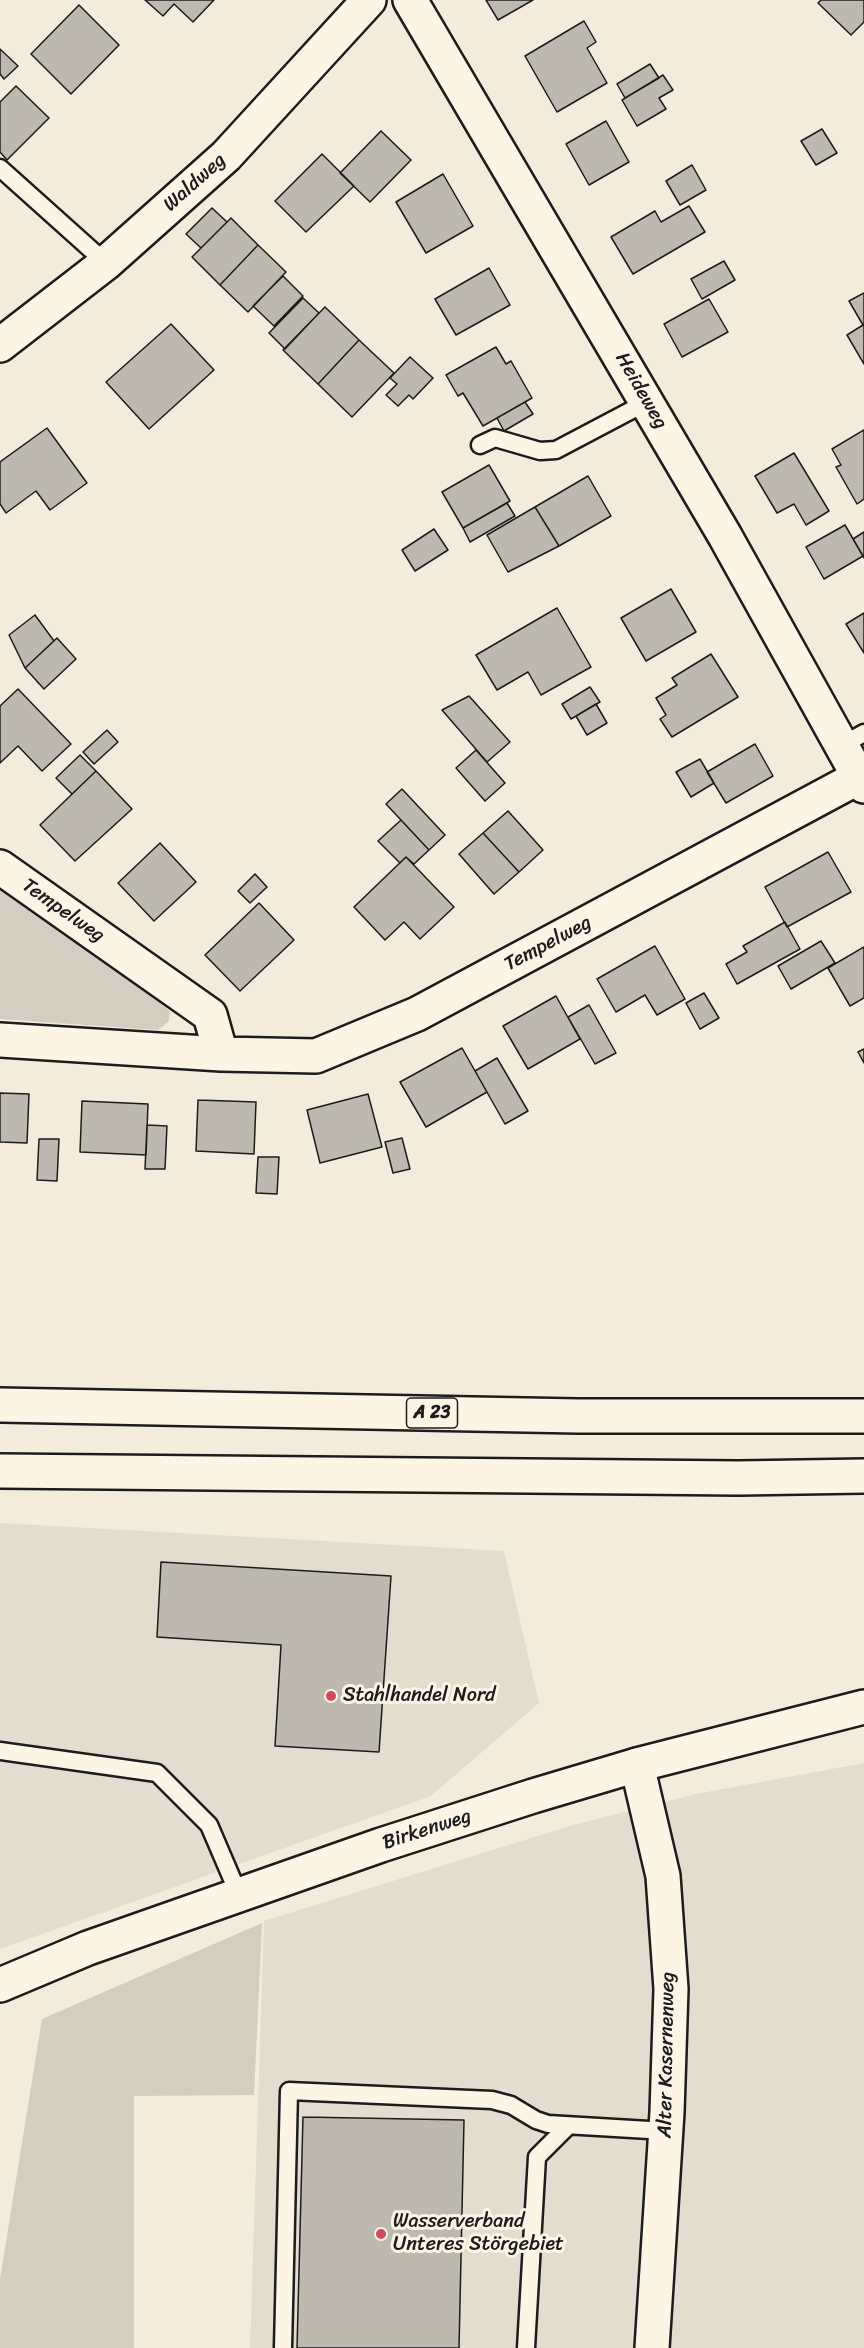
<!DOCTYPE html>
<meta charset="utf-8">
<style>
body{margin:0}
canvas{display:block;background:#f3ecdd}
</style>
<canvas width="864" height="2348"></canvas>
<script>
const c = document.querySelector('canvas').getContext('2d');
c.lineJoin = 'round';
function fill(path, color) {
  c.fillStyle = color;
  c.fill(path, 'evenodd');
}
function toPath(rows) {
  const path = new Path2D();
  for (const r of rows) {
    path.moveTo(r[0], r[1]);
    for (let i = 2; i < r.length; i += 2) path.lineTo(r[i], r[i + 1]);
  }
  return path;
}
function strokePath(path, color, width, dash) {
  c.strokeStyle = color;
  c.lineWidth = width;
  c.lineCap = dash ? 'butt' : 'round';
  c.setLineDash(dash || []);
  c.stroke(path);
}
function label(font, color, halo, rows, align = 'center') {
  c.font = font + ' Sriracha,sans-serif';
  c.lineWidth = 6;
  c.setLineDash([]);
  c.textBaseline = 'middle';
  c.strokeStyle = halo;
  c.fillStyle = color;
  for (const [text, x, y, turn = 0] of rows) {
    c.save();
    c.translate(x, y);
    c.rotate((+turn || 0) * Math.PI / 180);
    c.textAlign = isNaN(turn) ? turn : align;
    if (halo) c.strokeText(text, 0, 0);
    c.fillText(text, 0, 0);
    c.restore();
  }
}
fill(toPath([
 [0,1523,504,1551,539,1703,431,1796,0,1949],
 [864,1763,864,2348,250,2348,264,1921,573,1825,696,1794]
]), '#e3ddcf');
fill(toPath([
 [0,888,161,1002,170,1012,169,1021,158,1030,0,1019],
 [262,1923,254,2095,134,2096,134,2348,0,2348,0,2279,42,2019]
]), '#d3cec1');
const building = toPath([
 [145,0,214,0,193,22,174,4,163,16,145,0],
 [486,0,533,0,498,20,486,0],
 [821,0,864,0,864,22,851,35,818,3,821,0],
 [79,5,119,45,71,94,31,54,79,5],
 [584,21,596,42,587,48,607,83,557,112,525,56,584,21],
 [0,49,18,66,4,79,0,74,0,49],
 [650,64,659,78,625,98,617,84,650,64],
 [663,75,673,90,659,98,666,109,637,126,622,100,663,75],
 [16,86,49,118,7,160,0,152,0,102,16,86],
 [606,121,629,162,589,185,566,144,606,121],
 [822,129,837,153,816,165,801,141,822,129],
 [381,131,411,160,370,202,340,173,381,131],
 [322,154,354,186,306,232,275,201,322,154],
 [692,165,706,190,680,205,666,181,692,165],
 [443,174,473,226,426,253,396,202,443,174],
 [689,206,705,232,633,274,611,237,655,211,661,222,689,206],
 [212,208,227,222,201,248,186,234,212,208],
 [231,218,258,245,220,285,192,257,231,218],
 [258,245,286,272,248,312,220,285,258,245],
 [724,261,735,280,702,299,691,279,724,261],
 [489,268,510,305,456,335,435,299,489,268],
 [283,276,303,296,274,326,253,306,283,276],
 [864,293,864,364,847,335,863,325,849,301,864,293],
 [303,298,319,313,285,349,269,333,303,298],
 [709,299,728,332,682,357,664,324,709,299],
 [325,307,359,340,318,384,283,350,325,307],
 [171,324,214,370,149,429,106,382,171,324],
 [359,340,394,373,352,417,318,384,359,340],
 [496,347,506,364,511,361,532,398,483,426,463,393,458,396,446,375,496,347],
 [410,357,433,378,413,399,409,395,398,406,386,395,397,384,390,378,410,357],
 [525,402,533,414,504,431,497,418,525,402],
 [47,428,87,483,50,510,36,491,6,513,0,504,0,462,47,428],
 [864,430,864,499,857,504,836,467,841,465,832,449,864,430],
 [794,453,829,511,806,525,794,504,777,513,755,476,794,453],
 [489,465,510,501,463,528,442,492,489,465],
 [588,476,611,516,559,546,535,507,588,476],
 [507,503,515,516,470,542,463,528,507,503],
 [535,507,559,546,508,572,487,535,535,507],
 [845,525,863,556,824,579,806,547,845,525],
 [434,529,448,550,415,571,402,550,434,529],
 [864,532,864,558,853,539,864,532],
 [671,589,696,632,646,661,621,618,671,589],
 [557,608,591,667,541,695,528,672,497,690,476,655,557,608],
 [864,613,864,653,846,624,864,613],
 [35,615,54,641,25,668,9,635,35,615],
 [57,638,76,659,44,689,25,668,57,638],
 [711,654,738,697,672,737,660,719,666,715,656,698,677,685,672,678,711,654],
 [590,687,600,702,571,719,562,704,590,687],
 [18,689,71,744,42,771,18,746,0,763,0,706,18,689],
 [469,696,510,742,487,762,442,710,469,696],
 [596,704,607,723,587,735,576,716,596,704],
 [107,730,118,742,94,764,83,752,107,730],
 [755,744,773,776,726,803,707,772,755,744],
 [476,750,505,783,485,801,456,768,476,750],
 [80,755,96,771,72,794,56,778,80,755],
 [700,759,714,783,691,797,676,772,700,759],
 [96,771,132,809,75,861,40,825,96,771],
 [402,789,445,835,429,850,386,804,402,789],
 [508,811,543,850,519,872,483,833,508,811],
 [401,820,429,850,414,864,406,857,400,863,378,841,401,820],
 [483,833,519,872,494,894,459,854,483,833],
 [160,843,196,882,154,921,118,883,160,843],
 [828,852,851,892,787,927,765,887,828,852],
 [406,857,454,907,420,939,404,922,385,940,354,907,406,857],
 [255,874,267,887,250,903,238,891,255,874],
 [259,903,294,940,240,991,205,955,259,903],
 [785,922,800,949,737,984,726,964,747,952,743,946,785,922],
 [821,941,835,963,791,989,778,966,821,941],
 [655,946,685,999,657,1015,645,995,616,1012,597,979,655,946],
 [864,947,864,998,850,1006,828,968,864,947],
 [704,993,719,1018,700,1029,686,1003,704,993],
 [556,996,580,1039,528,1069,503,1026,556,996],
 [589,1005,616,1053,595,1064,568,1017,589,1005],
 [462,1048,487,1092,426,1127,400,1082,462,1048],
 [864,1049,864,1063,858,1052,864,1049],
 [497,1058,528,1111,505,1124,475,1071,497,1058],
 [0,1093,29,1094,27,1143,0,1142,0,1093],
 [368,1094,382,1147,320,1163,307,1110,368,1094],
 [198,1100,256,1102,254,1154,196,1151,198,1100],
 [82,1101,148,1104,146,1155,80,1152,82,1101],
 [147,1125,167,1126,165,1169,145,1169,147,1125],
 [402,1138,410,1169,393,1173,385,1142,402,1138],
 [39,1139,59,1139,57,1181,37,1180,39,1139],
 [258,1157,279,1157,277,1194,256,1193,258,1157],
 [161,1562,391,1576,379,1752,275,1746,281,1645,157,1637,161,1562],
 [303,2117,464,2120,459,2348,297,2348,303,2117]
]);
fill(building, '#beb9ae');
strokePath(building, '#1c1c1c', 1.5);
const service = toPath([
 [0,168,106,263],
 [480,445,495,438,540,451,556,450,647,402],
 [841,746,864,733],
 [0,1751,157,1773,209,1825,239,1895],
 [283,2348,289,2091,492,2100,511,2105,536,2120,548,2124,666,2131],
 [526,2348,537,2157,568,2126]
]);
const minor = toPath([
 [410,0,725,536,864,786],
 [0,345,106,263,226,156,369,0],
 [0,867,210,1015,221,1054],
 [0,1040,221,1054,316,1056,417,1014,859,777],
 [637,1765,663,1876,671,1989,667,2112,652,2348]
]);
const tertiary = toPath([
 [0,1985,88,1948,381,1845,533,1796,637,1765,864,1707]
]);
const motorway = toPath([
 [0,1405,578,1416,864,1416],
 [0,1471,739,1478,864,1476]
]);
strokePath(service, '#1c1c1c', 21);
strokePath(minor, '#1c1c1c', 38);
strokePath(tertiary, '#1c1c1c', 38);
strokePath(motorway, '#1c1c1c', 38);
strokePath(service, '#fcf5e5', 16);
strokePath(minor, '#fcf5e5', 33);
strokePath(tertiary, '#fcf5e5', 33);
strokePath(motorway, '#fcf5e5', 33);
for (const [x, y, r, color] of [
 [331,1696,6,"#d1495b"],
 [381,2234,6,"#d1495b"]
]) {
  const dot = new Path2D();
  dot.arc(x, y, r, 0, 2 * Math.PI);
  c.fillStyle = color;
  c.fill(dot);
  strokePath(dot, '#fcf5e5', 2);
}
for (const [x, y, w] of [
 [432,1413,51]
]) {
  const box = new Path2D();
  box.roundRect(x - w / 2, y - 15, w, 30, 4.5);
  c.fillStyle = '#fcf5e5';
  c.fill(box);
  strokePath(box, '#1c1c1c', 1.5);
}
label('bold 18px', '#1c1c1c', null, [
 ["A 23",432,1413]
]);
label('20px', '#1c1c1c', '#fcf5e5', [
 ["Waldweg",195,183,-42],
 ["Heideweg",641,391,60],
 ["Tempelweg",63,911,35],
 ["Tempelweg",548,944,-28],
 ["Birkenweg",427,1830,-18],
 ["Alter Kasernenweg",667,2055,-89]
]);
label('20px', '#1c1c1c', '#fcf5e5', [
 ["Stahlhandel Nord",343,1696],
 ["Wasserverband",393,2222],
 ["Unteres Störgebiet",393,2245]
], 'left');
</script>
